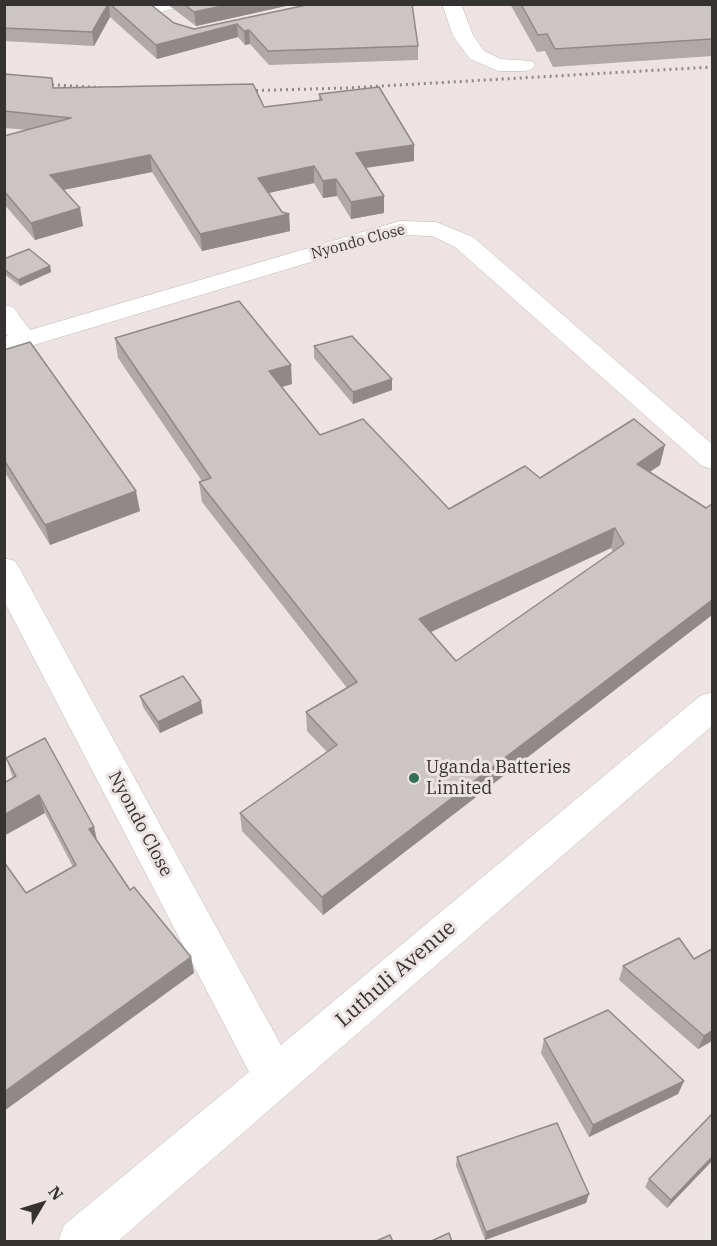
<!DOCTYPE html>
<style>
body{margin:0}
#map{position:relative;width:717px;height:1246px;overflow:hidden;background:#ede3e3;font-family:"IBM Plex Serif",serif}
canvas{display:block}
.frame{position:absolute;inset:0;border:6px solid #363232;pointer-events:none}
.north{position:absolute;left:12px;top:1174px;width:60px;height:60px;-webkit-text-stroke:4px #ede3e3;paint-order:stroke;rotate:52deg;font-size:16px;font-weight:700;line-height:24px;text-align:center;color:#363232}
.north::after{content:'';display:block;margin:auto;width:21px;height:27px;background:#363232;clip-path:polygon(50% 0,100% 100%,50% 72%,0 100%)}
</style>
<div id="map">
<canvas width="717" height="1246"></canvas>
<div class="frame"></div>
<div class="north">N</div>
</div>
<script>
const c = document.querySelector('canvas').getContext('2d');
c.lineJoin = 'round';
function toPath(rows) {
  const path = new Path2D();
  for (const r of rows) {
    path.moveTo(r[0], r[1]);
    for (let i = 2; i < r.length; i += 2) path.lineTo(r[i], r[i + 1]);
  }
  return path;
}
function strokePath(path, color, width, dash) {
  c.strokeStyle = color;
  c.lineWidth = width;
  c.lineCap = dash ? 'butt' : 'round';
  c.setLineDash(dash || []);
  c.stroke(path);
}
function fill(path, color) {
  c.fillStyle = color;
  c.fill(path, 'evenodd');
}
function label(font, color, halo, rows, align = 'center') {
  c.font = font + ' "IBM Plex Serif",serif';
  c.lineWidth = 6;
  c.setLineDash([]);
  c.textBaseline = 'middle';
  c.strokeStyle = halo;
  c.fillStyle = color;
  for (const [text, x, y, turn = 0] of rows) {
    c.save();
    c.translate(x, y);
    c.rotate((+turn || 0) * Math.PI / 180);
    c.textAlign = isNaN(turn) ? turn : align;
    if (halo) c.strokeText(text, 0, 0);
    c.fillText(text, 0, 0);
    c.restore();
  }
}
const minor = toPath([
 [138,4,178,4,176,8,154,14,138,4],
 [442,4,461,4,473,35,484,51,501,59,532,61,535,65,532,69,525,71,498,71,470,59,453,36,442,4],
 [400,221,436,222,473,237,712,444,712,469,702,466,455,247,432,236,401,235,4,354,4,337,8,336,4,332,4,305,13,307,30,330,400,221],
 [4,558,15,561,20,569,281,1045,700,696,712,692,712,726,117,1242,58,1242,64,1225,249,1072,4,601,4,558]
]);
strokePath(minor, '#c0b7b7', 1);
fill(minor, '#fff');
strokePath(toPath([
 [4,82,109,88],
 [238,91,347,88,712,67]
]), '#908989', 3, [2, 4]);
fill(toPath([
 [4,4,150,4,174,23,194,29,311,4,418,46,418,60,269,65,250,44,245,45,238,37,157,59,110,17,94,46,4,41],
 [167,4,295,4,196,26],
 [510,4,712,4,712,56,553,67,545,51,537,52],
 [4,74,53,88,264,107,319,100,319,94,414,145,414,161,366,168,384,196,384,213,351,219,337,196,323,198,314,183,269,193,282,212,289,214,290,231,202,251,152,172,63,190,80,208,83,226,35,240,4,204,4,136,28,130,4,128],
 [4,259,50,266,51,272,20,286,4,274],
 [115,338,292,384,282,387,320,435,449,509,540,478,660,465,650,472,706,508,712,504,712,615,323,915,242,831,240,813,327,752,307,731,306,712,347,688,202,502,199,482,202,481,118,358],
 [611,548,613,552,456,661,431,632],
 [314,346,392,379,392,390,353,404,314,358],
 [4,350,140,511,50,545,4,471],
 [140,696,203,713,160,733,143,707],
 [6,758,98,841,130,890,191,957,194,973,26,893,73,867,45,813,13,778],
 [623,966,712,1041,698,1049,619,980],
 [544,1039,684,1081,678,1094,589,1137,541,1053],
 [457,1157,586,1203,485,1240,456,1166],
 [712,1161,667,1208,645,1187,649,1179]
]), '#b0a9a9');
fill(toPath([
 [108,4,109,4,110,17,94,46,92,32],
 [231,4,295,4,196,26,194,12],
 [237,24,238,37,157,59,156,45],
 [249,30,250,44,245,45,244,31],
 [414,145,414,161,356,169,356,153],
 [150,155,152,172,53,192,50,175],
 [314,166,314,183,259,195,258,178],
 [336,179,337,196,323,198,323,181],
 [384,196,384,213,351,219,351,202],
 [80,208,83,226,35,240,31,223],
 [289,214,290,231,202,251,200,234],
 [50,266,51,272,20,286,18,280],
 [291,365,292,384,270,390,269,371],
 [392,379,392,390,353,404,353,392],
 [665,445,660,465,633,483,637,464],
 [136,491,140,511,50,545,45,525],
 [615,528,611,548,418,638,419,619],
 [712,600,712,615,323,915,322,897],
 [201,701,203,713,160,733,158,722],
 [39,795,45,813,4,836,4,815],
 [94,827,98,844,89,829],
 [191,957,194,973,4,1111,4,1092],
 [712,1031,712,1041,698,1049,704,1036],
 [684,1081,678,1094,589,1137,593,1125],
 [712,1157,712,1161,667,1208,671,1200],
 [589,1194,586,1203,485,1240,486,1232]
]), '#908989');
const building = toPath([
 [4,4,108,4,92,32,4,28,4,4],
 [110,4,150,4,174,23,194,29,311,4,412,4,418,46,268,51,249,30,244,31,237,24,156,45,110,4],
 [184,4,231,4,194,12,184,4],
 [521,4,712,4,712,39,555,49,547,34,538,35,521,4],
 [4,74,52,78,53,88,253,84,264,107,322,100,319,94,379,87,414,145,356,153,384,196,351,202,336,179,323,181,314,166,258,178,282,212,289,214,200,234,150,155,50,175,80,208,31,223,4,191,4,136,71,118,4,111,4,74],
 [29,249,50,266,18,280,4,269,4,259,29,249],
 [239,301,291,365,269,371,320,435,363,419,449,509,525,466,540,478,634,419,665,445,637,464,706,508,712,504,712,600,322,897,240,813,337,745,306,712,357,682,199,482,211,478,115,338,239,301],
 [615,528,624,544,456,661,419,619,615,528],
 [352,336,392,379,353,392,314,346,352,336],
 [30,342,136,491,45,525,4,460,4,350,30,342],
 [183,676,201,701,158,722,140,696,183,676],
 [45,738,94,827,89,829,130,890,134,887,191,957,4,1092,4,862,26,893,76,865,39,795,4,815,4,783,16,776,6,758,45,738],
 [679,938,694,959,712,949,712,1031,704,1036,623,966,679,938],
 [608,1010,684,1081,593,1125,544,1039,608,1010],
 [712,1114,712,1157,671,1200,649,1179,712,1114],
 [557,1123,589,1194,486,1232,457,1157,557,1123],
 [449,1233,452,1242,429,1242,449,1233],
 [390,1235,393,1242,374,1242,390,1235]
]);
fill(building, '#cdc4c4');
strokePath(building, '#908989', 1.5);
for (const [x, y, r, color] of [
 [414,778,6,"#346f5a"]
]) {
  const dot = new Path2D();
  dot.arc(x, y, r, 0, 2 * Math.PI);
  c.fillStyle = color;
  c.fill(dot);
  strokePath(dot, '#ede3e3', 2);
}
label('15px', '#363232', '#ede3e3', [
 ["Nyondo Close",358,242,-15]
]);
label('18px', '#363232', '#ede3e3', [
 ["Uganda Batteries",426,768],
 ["Limited",426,789]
], 'left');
label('18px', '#363232', '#ede3e3', [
 ["Nyondo Close",140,824,62]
]);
label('21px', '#363232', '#ede3e3', [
 ["Luthuli Avenue",396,974,-41]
]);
</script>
